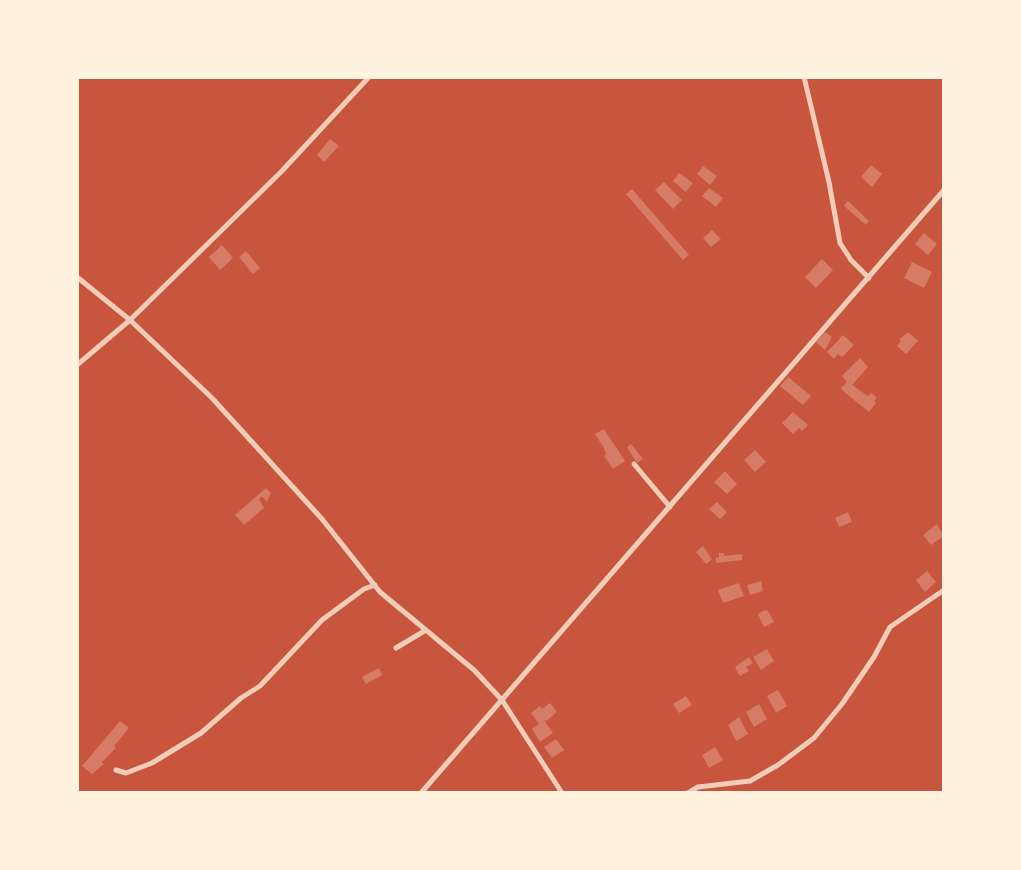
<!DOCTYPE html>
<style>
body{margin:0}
#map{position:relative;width:1021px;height:870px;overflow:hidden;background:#c8553d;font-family:Inter,sans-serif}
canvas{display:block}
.frame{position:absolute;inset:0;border:79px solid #fff3e0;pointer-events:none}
</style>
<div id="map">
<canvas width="1021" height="870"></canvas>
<div class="frame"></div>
</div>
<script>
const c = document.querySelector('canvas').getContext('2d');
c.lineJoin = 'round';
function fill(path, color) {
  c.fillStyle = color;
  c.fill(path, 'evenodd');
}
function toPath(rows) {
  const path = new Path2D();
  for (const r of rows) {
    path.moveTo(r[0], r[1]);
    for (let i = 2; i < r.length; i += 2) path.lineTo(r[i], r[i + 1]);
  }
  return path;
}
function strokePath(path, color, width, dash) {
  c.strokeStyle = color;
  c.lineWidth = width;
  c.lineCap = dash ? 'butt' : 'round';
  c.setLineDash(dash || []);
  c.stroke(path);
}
fill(toPath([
 [330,139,339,146,324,162,317,155],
 [871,165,882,174,872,187,861,177],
 [703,166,717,176,710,185,697,174],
 [679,173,693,183,686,192,673,181],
 [664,182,682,200,673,209,655,190],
 [709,188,723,198,716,207,702,196],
 [632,189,689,255,683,260,626,194],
 [848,201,869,221,866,225,844,206],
 [712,230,721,239,711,247,703,238],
 [924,233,937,244,928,255,915,244],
 [222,245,233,258,220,270,209,257],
 [246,251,260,268,253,274,239,257],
 [822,259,833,270,816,288,805,277],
 [912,262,932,272,924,288,904,278],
 [825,332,832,337,825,350,816,342],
 [908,332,918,341,906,354,897,346,901,341,899,340],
 [843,335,854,345,842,357,838,354,834,359,827,352],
 [860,358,868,367,852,385,868,396,871,393,877,398,874,401,876,403,869,412,843,391,841,388,847,382,842,376],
 [788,377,811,396,803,405,780,386],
 [793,412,808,425,802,431,799,428,793,434,782,423],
 [604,429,625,461,613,469,604,456,606,454,604,448,595,434],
 [631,444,643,459,637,463,627,447],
 [755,450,766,462,755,472,744,460],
 [725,471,737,484,727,494,714,482],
 [266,488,271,493,267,502,262,496,259,499,264,508,244,525,235,515],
 [717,502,727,512,720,519,709,509],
 [848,512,852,522,839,527,835,518],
 [937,524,944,536,931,545,923,535],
 [703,546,712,559,706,564,696,552],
 [719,553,724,553,724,556,742,554,742,560,716,563,716,558,719,557],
 [927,571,936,582,925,592,916,580],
 [761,581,763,591,750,595,747,585],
 [739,583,744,596,723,603,718,590],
 [765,610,768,611,774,622,764,627,758,614],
 [767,649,774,661,761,670,753,657],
 [749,657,753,663,746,667,749,671,740,676,735,667],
 [379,668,382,675,366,684,362,677],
 [778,690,787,706,776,713,767,696],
 [686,696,692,705,679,713,673,704],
 [550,703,557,712,546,721,544,720,553,733,540,742,532,729,539,724,531,713,540,706,542,709],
 [759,704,767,719,754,727,746,712],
 [739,717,748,734,736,741,728,725],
 [120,721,129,728,114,746,116,748,102,762,104,764,92,774,82,766],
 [556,739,564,750,552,758,544,747],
 [715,747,723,760,709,768,702,755]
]), '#d67c66');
strokePath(toPath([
 [804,77,829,182,840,243,851,260,869,278],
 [77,277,130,320,212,398,322,519,380,592,474,670,502,700,562,793],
 [77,365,130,320,281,172,369,77],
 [634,464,670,507],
 [396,648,426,630],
 [116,770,126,773,152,763,201,733,241,698,260,686,322,620,364,589,375,585],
 [421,793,944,190],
 [688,793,698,787,750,781,778,765,814,738,842,704,874,657,890,627,944,590]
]), '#f1ccb7', 5);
</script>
